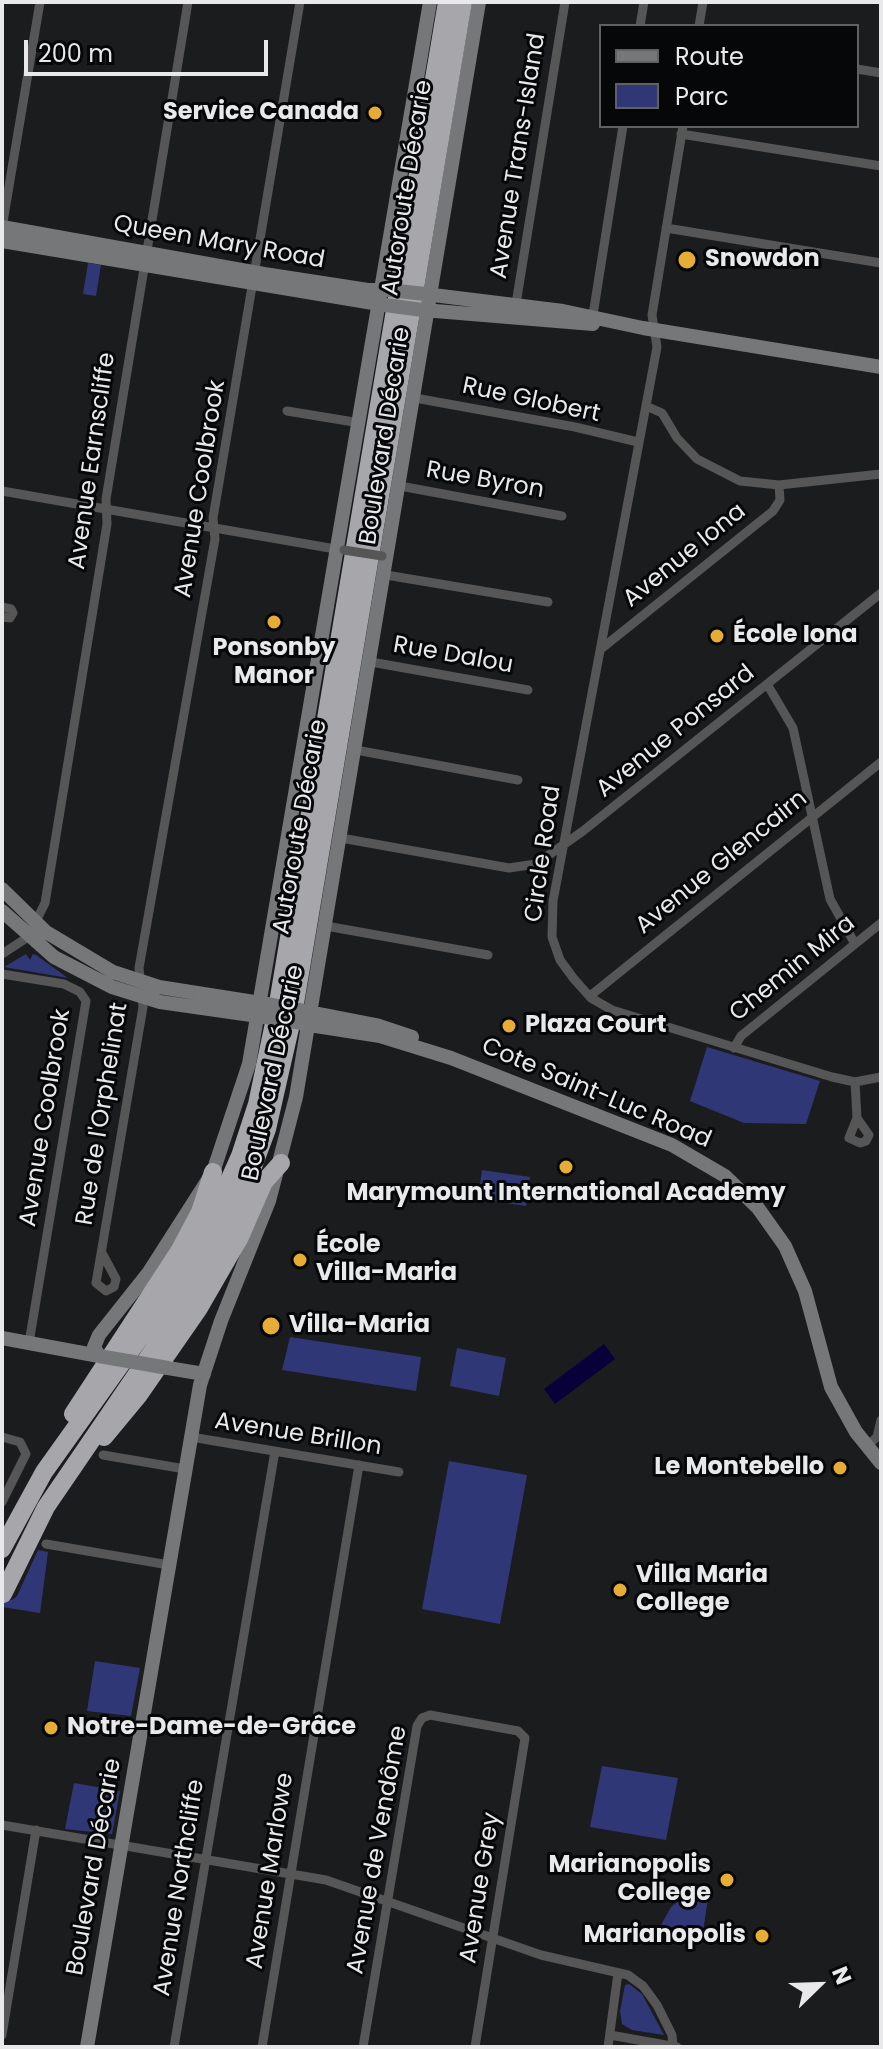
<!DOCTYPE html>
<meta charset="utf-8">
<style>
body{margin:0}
#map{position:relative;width:883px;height:2049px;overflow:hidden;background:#1b1c1e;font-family:Poppins,sans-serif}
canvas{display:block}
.frame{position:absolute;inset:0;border:4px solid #e9e9eb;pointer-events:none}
.legend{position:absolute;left:599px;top:24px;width:260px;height:104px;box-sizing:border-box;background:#060708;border:2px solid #616163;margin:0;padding:10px 14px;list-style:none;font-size:24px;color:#e9e9eb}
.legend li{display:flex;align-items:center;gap:16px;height:40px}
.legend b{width:40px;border:2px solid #616163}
.north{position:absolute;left:779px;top:1945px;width:80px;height:80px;-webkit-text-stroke:6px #060708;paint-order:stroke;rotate:67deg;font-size:22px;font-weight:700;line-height:32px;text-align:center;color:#e9e9eb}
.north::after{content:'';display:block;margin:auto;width:28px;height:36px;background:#e9e9eb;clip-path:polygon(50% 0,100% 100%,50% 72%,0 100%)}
.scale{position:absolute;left:24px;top:40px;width:244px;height:36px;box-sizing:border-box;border:4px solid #e9e9eb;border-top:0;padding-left:10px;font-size:24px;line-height:28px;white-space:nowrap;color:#e9e9eb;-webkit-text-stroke:6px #060708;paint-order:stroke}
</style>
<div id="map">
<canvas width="883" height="2049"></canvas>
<div class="frame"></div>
<ul class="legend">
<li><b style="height:10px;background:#767779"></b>Route</li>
<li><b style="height:22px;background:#303776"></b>Parc</li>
</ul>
<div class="north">N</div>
<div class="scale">200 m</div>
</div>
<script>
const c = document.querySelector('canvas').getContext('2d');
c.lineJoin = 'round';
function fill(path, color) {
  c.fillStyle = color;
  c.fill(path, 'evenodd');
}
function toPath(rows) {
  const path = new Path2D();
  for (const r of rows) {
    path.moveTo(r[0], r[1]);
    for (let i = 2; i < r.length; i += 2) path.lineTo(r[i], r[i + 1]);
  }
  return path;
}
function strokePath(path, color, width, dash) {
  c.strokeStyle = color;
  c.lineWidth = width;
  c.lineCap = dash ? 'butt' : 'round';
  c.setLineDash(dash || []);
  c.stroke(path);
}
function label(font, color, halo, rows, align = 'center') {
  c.font = font + ' Poppins,sans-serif';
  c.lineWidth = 6;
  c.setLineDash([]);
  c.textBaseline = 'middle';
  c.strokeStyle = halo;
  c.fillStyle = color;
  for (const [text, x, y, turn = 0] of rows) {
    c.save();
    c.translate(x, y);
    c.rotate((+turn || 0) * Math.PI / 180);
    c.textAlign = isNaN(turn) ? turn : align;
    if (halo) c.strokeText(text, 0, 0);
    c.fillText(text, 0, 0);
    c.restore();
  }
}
fill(toPath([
 [88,263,101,265,96,296,83,294],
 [26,954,30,960,33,954,36,955,68,978,4,967],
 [707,1047,820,1081,806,1124,744,1123,690,1101],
 [482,1170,530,1177,526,1206,478,1199],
 [290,1337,421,1357,416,1391,282,1370],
 [457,1348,506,1358,499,1396,450,1386],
 [449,1461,527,1475,500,1624,422,1609],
 [38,1550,48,1552,40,1613,2,1607,2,1596,12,1600,17,1596],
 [95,1661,140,1668,131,1716,87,1711],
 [602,1766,678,1778,666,1840,590,1827],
 [74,1783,120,1791,112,1834,65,1829],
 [689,1892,708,1899,702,1938,675,1934,676,1927,660,1927,671,1907],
 [629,1984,642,1994,664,2035,632,2030,622,2024,620,2011,625,1985]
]), '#303776');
fill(toPath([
 [604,1344,615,1359,555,1404,544,1389]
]), '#070039');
strokePath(toPath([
 [640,26,644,2],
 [699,26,703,2],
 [857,69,881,73],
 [683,126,652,315,657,347,553,901,552,937,560,960,574,979,591,998,612,1010,832,1077,855,1082,881,1077],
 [681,134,881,166],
 [2,228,40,2],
 [666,228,881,263],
 [515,310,565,2],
 [592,321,623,126],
 [415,398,575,427,638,442],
 [646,406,662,413,677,438,697,459,740,481,779,485,881,474],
 [287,411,360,423],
 [400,486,562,516],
 [2,491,341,550],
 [386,575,548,602],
 [2,607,11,609,13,613,10,618,2,617],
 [601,649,773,511,780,500,779,485],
 [371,662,528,690],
 [767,684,793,728,830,899,855,944],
 [356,750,518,780],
 [341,838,509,868,536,864,583,831,881,593],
 [326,926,488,955],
 [2,954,28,937,45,903,107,524,106,499,188,2],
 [2,974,64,984,80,992,86,1001,29,1343],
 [590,996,881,762],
 [734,1048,741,1036,881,923],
 [855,1082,857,1118,849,1138,860,1143,866,1141,869,1135,857,1118],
 [102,1253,116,1279,114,1287,106,1291,96,1283,143,1007,139,968,215,539,213,518,300,2],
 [2,1437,20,1442,26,1454,2,1502],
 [191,1437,399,1472],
 [867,1446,877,1437,881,1420],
 [103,1455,185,1469],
 [46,1544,169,1565],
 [2,1825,326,1880,541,1955,628,1975,643,1986,657,2005,672,2035,673,2046],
 [2,2035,36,1830],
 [610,2035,677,2047],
 [174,2047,275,1451],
 [262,2047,359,1465],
 [363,2047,417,1726,422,1718,430,1715,518,1731,525,1738,475,2047],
 [608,2047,618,1973]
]), '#565657', 9);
strokePath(toPath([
 [2,227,264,274,368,290,388,290],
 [2,241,385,305],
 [425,294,563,311,643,328,881,367],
 [423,310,593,324],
 [2,889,46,932,113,972,159,987,267,1004],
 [2,911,54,957,112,987,160,1002,265,1017],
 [304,1011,376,1025,412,1037],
 [303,1024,380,1036,451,1058,672,1145,725,1176,758,1208,785,1246,805,1291,831,1387,856,1432,881,1463],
 [2,1338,99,1356],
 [99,1356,94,1347,99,1335,149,1272,213,1172,249,1064,430,2],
 [168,1368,204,1374],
 [87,2047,200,1385,221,1321,269,1201,296,1097,479,2]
]), '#767779', 14);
strokePath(toPath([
 [73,1414,180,1250,200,1212,213,1172],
 [104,1437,138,1396,199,1308,240,1237,264,1182,281,1163],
 [2,1549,44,1472,166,1301,201,1244,240,1156,257,1104,277,1009,447,2],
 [3,1594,46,1507,173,1321,213,1255,243,1193,267,1129,293,1015,463,2]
]), '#a7a7ab', 18);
strokePath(toPath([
 [344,550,382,556]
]), '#565657', 9);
strokePath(toPath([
 [389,290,425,294],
 [385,305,423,310],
 [267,1004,304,1011],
 [265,1017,302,1023],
 [99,1356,168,1368]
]), '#767779', 14);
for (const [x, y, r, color] of [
 [375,113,8,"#e7ac36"],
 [687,260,10,"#e7ac36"],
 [274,622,8,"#e7ac36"],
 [717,636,8,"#e7ac36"],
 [509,1026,8,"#e7ac36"],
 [566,1167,8,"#e7ac36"],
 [300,1260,8,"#e7ac36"],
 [271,1326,10,"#e7ac36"],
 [840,1468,8,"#e7ac36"],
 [620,1590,8,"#e7ac36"],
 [51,1728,8,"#e7ac36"],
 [727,1880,8,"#e7ac36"],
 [762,1936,8,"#e7ac36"]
]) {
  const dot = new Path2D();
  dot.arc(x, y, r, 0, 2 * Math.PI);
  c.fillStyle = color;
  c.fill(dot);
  strokePath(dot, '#060708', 3);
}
label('bold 24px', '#e9e9eb', '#060708', [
 ["Service Canada",359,113,"right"],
 ["Snowdon",705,260],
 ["École Iona",733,636],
 ["Ponsonby",274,649,"center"],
 ["Manor",274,677,"center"],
 ["Plaza Court",525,1026],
 ["Marymount International Academy",566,1194,"center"],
 ["École",316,1246],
 ["Villa-Maria",316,1274],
 ["Villa-Maria",289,1326],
 ["Le Montebello",824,1468,"right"],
 ["Villa Maria",636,1576],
 ["College",636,1604],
 ["Notre-Dame-de-Grâce",67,1728],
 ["Marianopolis",711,1866,"right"],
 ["College",711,1894,"right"],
 ["Marianopolis",746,1936,"right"]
], 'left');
label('24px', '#e9e9eb', '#060708', [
 ["Avenue Trans-Island",519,156,-81],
 ["Autoroute Décarie",408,188,-81],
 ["Queen Mary Road",219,243,10],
 ["Rue Globert",531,401,12],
 ["Boulevard Décarie",386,436,-81],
 ["Avenue Earnscliffe",93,461,-82],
 ["Rue Byron",485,481,10],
 ["Avenue Coolbrook",201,489,-81],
 ["Avenue Iona",685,556,-39],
 ["Rue Dalou",453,656,10],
 ["Avenue Ponsard",676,732,-39],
 ["Autoroute Décarie",301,827,-80],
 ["Circle Road",544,854,-82],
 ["Avenue Glencairn",722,863,-39],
 ["Chemin Mira",793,969,-39],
 ["Boulevard Décarie",274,1073,-78],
 ["Cote Saint-Luc Road",596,1094,23],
 ["Rue de l'Orphelinat",103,1114,-81],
 ["Avenue Coolbrook",46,1118,-81],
 ["Avenue Brillon",298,1435,9],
 ["Avenue de Vendôme",378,1850,-80],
 ["Boulevard Décarie",95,1867,-80],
 ["Avenue Marlowe",271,1871,-81],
 ["Avenue Northcliffe",180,1888,-81],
 ["Avenue Grey",481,1888,-81]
]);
</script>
